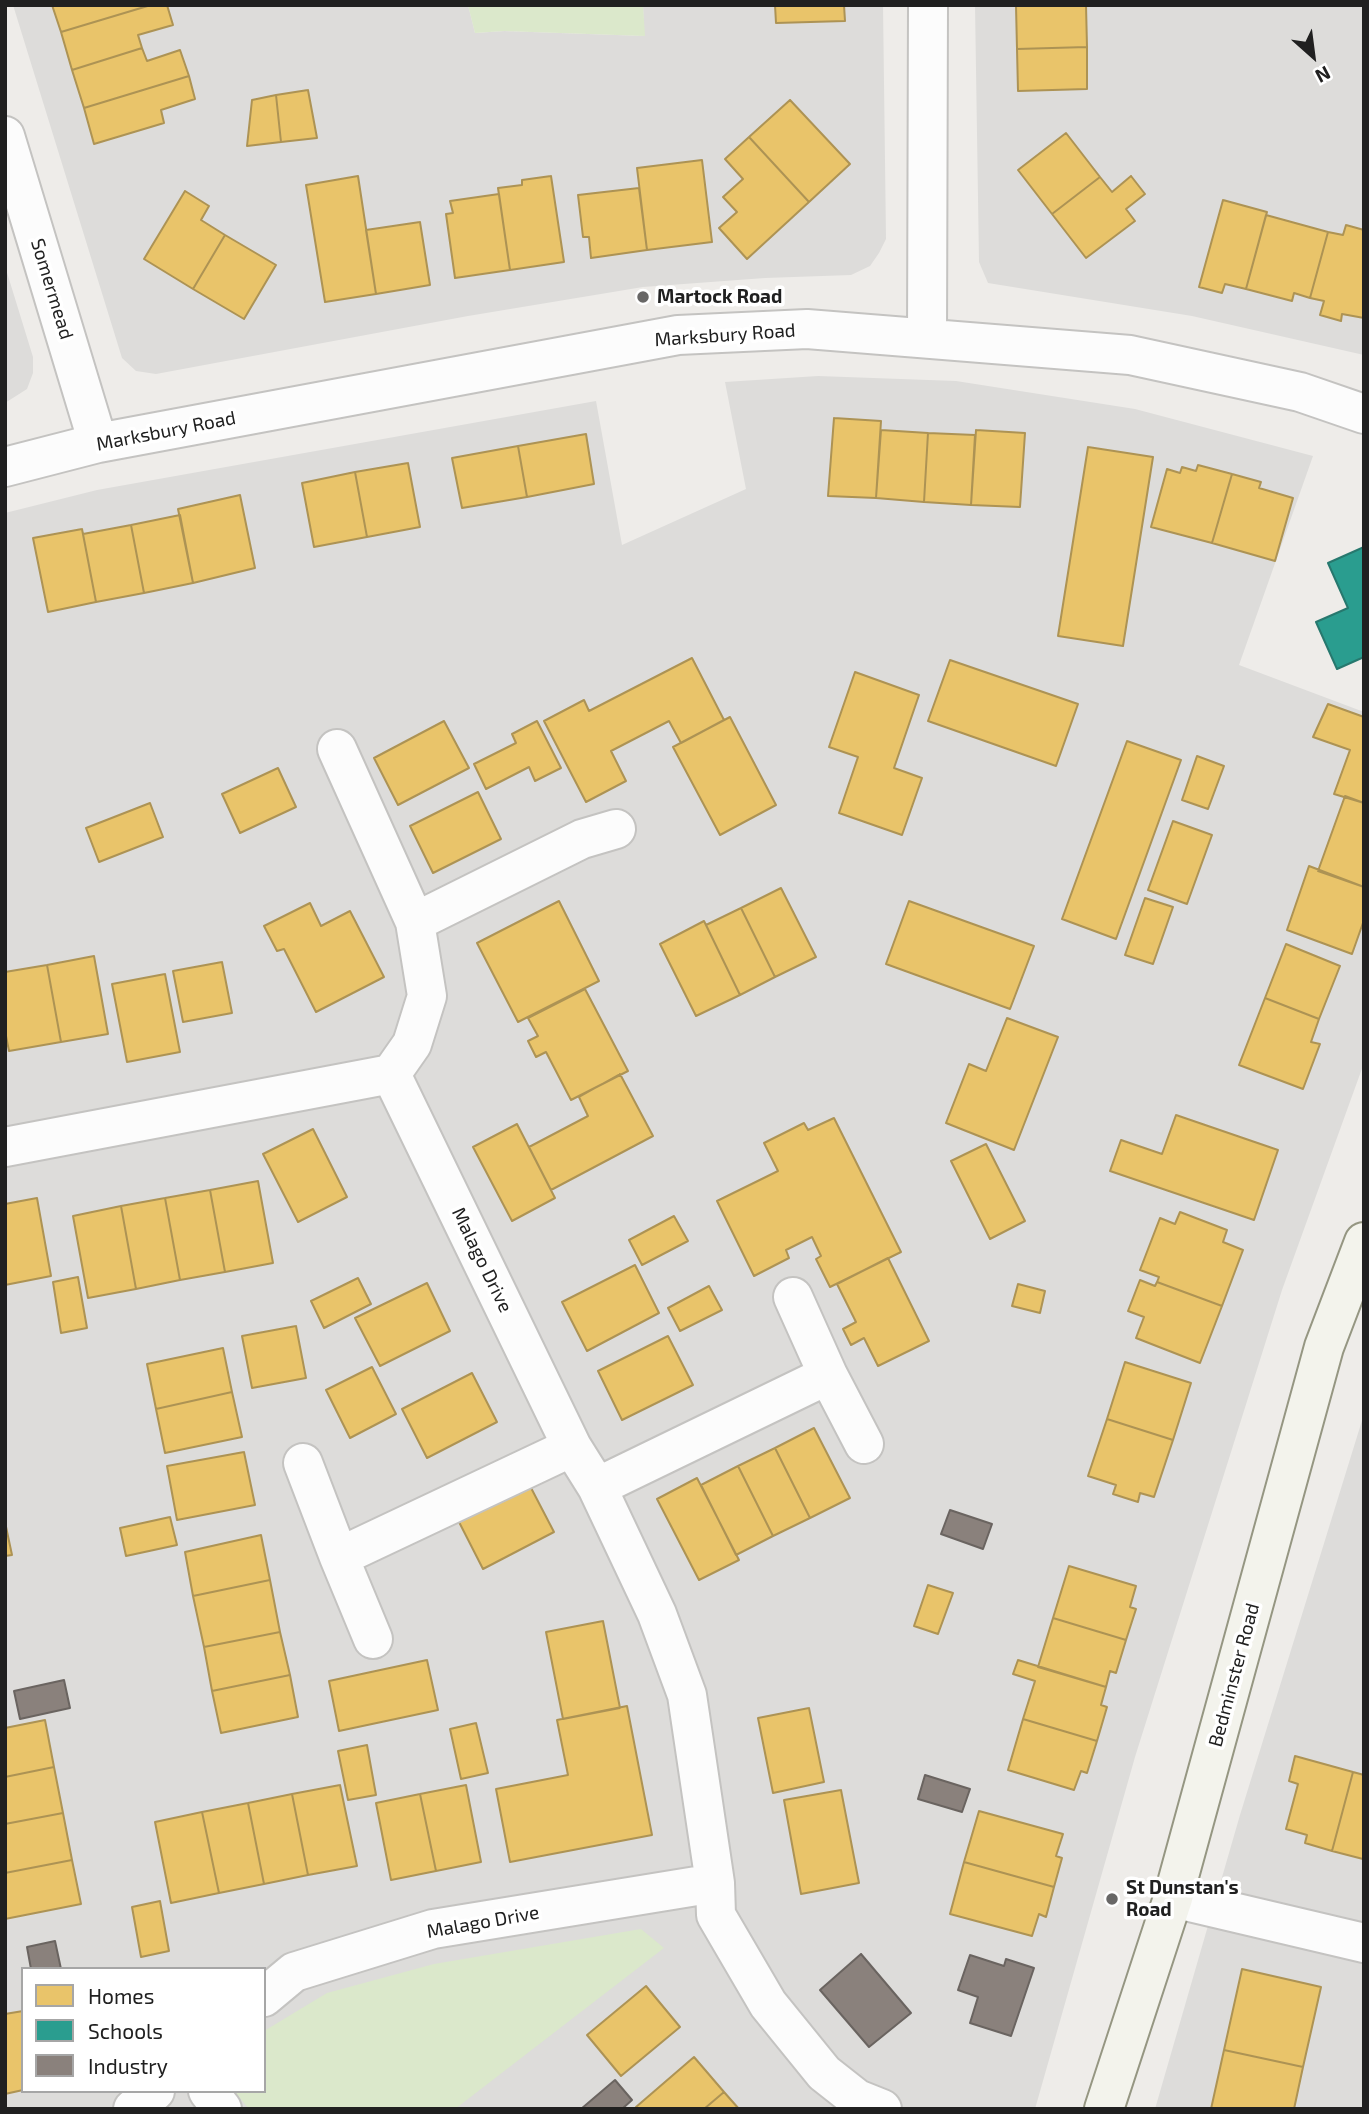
<!DOCTYPE html>
<style>
body{margin:0}
#map{position:relative;width:1369px;height:2114px;overflow:hidden;background:#eeece9;font-family:"Exo 2",sans-serif}
canvas{display:block}
.frame{position:absolute;inset:0;border:7px solid #202020;pointer-events:none}
.legend{position:absolute;left:21px;top:1967px;width:245px;height:126px;box-sizing:border-box;background:#fff;border:2px solid #a6a6a6;margin:0;padding:9px 12px;list-style:none;font-size:21px;color:#202020}
.legend li{display:flex;align-items:center;gap:14px;height:35px}
.legend b{width:35px;border:2px solid #a6a6a6}
.north{position:absolute;left:1278px;top:21px;width:70px;height:70px;-webkit-text-stroke:5px #fff;paint-order:stroke;rotate:152deg;font-size:19px;font-weight:700;line-height:28px;text-align:center;color:#202020}
.north::after{content:'';display:block;margin:auto;width:24px;height:32px;background:#202020;clip-path:polygon(50% 0,100% 100%,50% 72%,0 100%)}
</style>
<div id="map">
<canvas width="1369" height="2114"></canvas>
<div class="frame"></div>
<ul class="legend">
<li><b style="height:19px;background:#e9c46a"></b>Homes</li>
<li><b style="height:19px;background:#2a9d8f"></b>Schools</li>
<li><b style="height:19px;background:#8a817c"></b>Industry</li>
</ul>
<div class="north">N</div>
</div>
<script>
const c = document.querySelector('canvas').getContext('2d');
c.lineJoin = 'round';
function fill(path, color) {
  c.fillStyle = color;
  c.fill(path, 'evenodd');
}
function toPath(rows) {
  const path = new Path2D();
  for (const r of rows) {
    path.moveTo(r[0], r[1]);
    for (let i = 2; i < r.length; i += 2) path.lineTo(r[i], r[i + 1]);
  }
  return path;
}
function strokePath(path, color, width, dash) {
  c.strokeStyle = color;
  c.lineWidth = width;
  c.lineCap = dash ? 'butt' : 'round';
  c.setLineDash(dash || []);
  c.stroke(path);
}
function label(font, color, halo, rows, align = 'center') {
  c.font = font + ' "Exo 2",sans-serif';
  c.lineWidth = 7;
  c.setLineDash([]);
  c.textBaseline = 'middle';
  c.strokeStyle = halo;
  c.fillStyle = color;
  for (const [text, x, y, turn = 0] of rows) {
    c.save();
    c.translate(x, y);
    c.rotate((+turn || 0) * Math.PI / 180);
    c.textAlign = isNaN(turn) ? turn : align;
    if (halo) c.strokeText(text, 0, 0);
    c.fillText(text, 0, 0);
    c.restore();
  }
}
fill(toPath([
 [13,5,468,5,475,33,504,31,644,36,643,5,883,5,886,239,879,253,870,266,851,275,765,278,643,287,468,316,156,374,136,371,122,358],
 [975,5,1364,5,1364,355,1192,316,988,283,979,262],
 [5,266,33,357,33,373,27,389,5,403],
 [818,376,956,381,1135,409,1313,456,1239,665,1364,712,1364,1063,1282,1290,1135,1757,1035,2109,5,2109,5,513,97,490,596,401,622,545,746,489,725,382],
 [23,1969,264,1969,264,2091,23,2091],
 [1364,1414,1364,2109,1155,2109,1240,1815]
]), '#dddcda');
fill(toPath([
 [468,5,643,5,645,36,504,31,475,33],
 [641,1929,664,1948,455,2109,249,2109,234,2091,264,2091,264,2031,327,1993,434,1964]
]), '#dbe8cb');
const homes = toPath([
 [52,5,151,5,61,32,52,5],
 [151,5,167,5,173,25,138,35,142,48,72,70,61,32,151,5],
 [775,5,844,5,845,21,776,23,775,5],
 [1086,5,1087,47,1017,49,1016,6,1086,5],
 [1087,47,1087,89,1018,91,1017,49,1087,47],
 [142,48,147,61,180,50,189,76,84,108,72,70,142,48],
 [189,76,195,99,161,110,164,123,94,144,84,108,189,76],
 [308,90,317,138,281,142,276,95,308,90],
 [276,95,281,142,247,146,252,100,276,95],
 [790,100,850,164,809,202,749,137,790,100],
 [1066,133,1100,177,1052,214,1018,170,1066,133],
 [749,137,809,202,747,259,719,228,737,212,723,197,743,179,725,159,749,137],
 [702,160,712,242,647,250,637,168,702,160],
 [358,176,376,294,325,302,306,185,358,176],
 [551,176,564,262,510,270,498,188,522,185,522,180,551,176],
 [1131,176,1145,194,1126,209,1135,221,1086,258,1052,214,1100,177,1112,192,1131,176],
 [639,188,647,250,591,258,589,237,583,237,578,195,639,188],
 [185,191,209,206,201,220,225,235,193,289,144,259,185,191],
 [499,194,510,270,455,278,446,214,453,213,450,201,499,194],
 [1223,200,1267,212,1246,289,1225,284,1222,293,1199,287,1223,200],
 [1266,215,1328,232,1310,298,1294,293,1292,301,1246,289,1266,215],
 [420,222,430,285,376,294,366,230,420,222],
 [1346,225,1364,230,1364,318,1342,314,1341,321,1320,315,1324,301,1310,298,1328,232,1343,235,1346,225],
 [225,235,276,265,244,319,193,289,225,235],
 [834,418,881,421,876,498,828,496,834,418],
 [881,430,928,433,924,502,876,498,881,430],
 [976,430,1025,433,1020,507,971,505,976,430],
 [928,433,975,435,971,505,924,502,928,433],
 [586,434,594,484,527,497,518,446,586,434],
 [518,446,527,497,462,508,452,458,518,446],
 [1088,447,1153,457,1123,646,1058,636,1088,447],
 [408,463,420,527,367,537,355,472,408,463],
 [1198,465,1232,474,1212,543,1151,527,1167,469,1180,473,1182,467,1196,471,1198,465],
 [355,472,367,537,314,547,302,483,355,472],
 [1232,474,1261,482,1259,488,1293,498,1275,561,1212,543,1232,474],
 [240,495,255,568,193,583,178,509,240,495],
 [180,515,193,583,144,593,131,525,180,515],
 [131,525,144,593,96,602,83,534,131,525],
 [82,529,96,602,48,612,33,538,82,529],
 [692,658,724,720,681,743,669,721,611,751,626,781,586,802,544,721,584,700,589,711,692,658],
 [950,660,1078,704,1056,766,928,721,950,660],
 [855,672,919,695,894,768,922,778,902,835,839,813,858,757,829,747,855,672],
 [1328,704,1364,717,1364,803,1334,794,1350,750,1313,737,1328,704],
 [730,717,776,805,720,835,673,747,730,717],
 [444,721,469,768,398,805,374,758,444,721],
 [537,721,561,768,535,781,529,767,486,789,474,764,516,743,512,734,537,721],
 [1127,741,1181,760,1116,939,1062,919,1127,741],
 [1197,756,1224,766,1208,809,1182,800,1197,756],
 [278,768,296,807,240,833,222,794,278,768],
 [478,792,501,839,433,873,410,826,478,792],
 [1345,796,1364,803,1364,887,1318,871,1345,796],
 [150,803,163,837,99,862,86,828,150,803],
 [1173,821,1212,835,1187,904,1148,890,1173,821],
 [1309,866,1364,887,1364,920,1352,954,1287,930,1309,866],
 [781,888,816,957,775,977,741,908,781,888],
 [1145,898,1173,907,1153,964,1125,955,1145,898],
 [559,901,599,981,518,1022,477,943,559,901],
 [909,901,1034,946,1010,1009,886,964,909,901],
 [310,903,321,926,350,911,384,977,316,1012,284,949,277,951,264,926,310,903],
 [741,908,775,977,740,995,706,925,741,908],
 [704,921,740,995,696,1016,660,944,704,921],
 [1286,944,1340,966,1319,1019,1265,998,1286,944],
 [94,956,108,1034,61,1042,47,965,94,956],
 [222,962,232,1013,183,1022,173,971,222,962],
 [47,965,61,1042,9,1051,5,1031,5,972,47,965],
 [165,974,180,1052,127,1062,112,984,165,974],
 [585,989,628,1071,571,1100,546,1052,536,1057,528,1041,538,1036,528,1018,585,989],
 [1265,998,1319,1019,1311,1042,1320,1044,1303,1089,1239,1065,1265,998],
 [1007,1018,1058,1037,1014,1150,946,1123,969,1064,986,1071,1007,1018],
 [620,1074,653,1136,551,1190,529,1147,588,1116,579,1097,620,1074],
 [1176,1115,1278,1150,1254,1220,1110,1171,1121,1140,1162,1154,1176,1115],
 [834,1118,901,1252,830,1287,816,1259,821,1256,812,1237,786,1250,789,1258,754,1276,717,1201,778,1171,764,1143,804,1123,808,1130,834,1118],
 [517,1124,555,1198,512,1221,473,1147,517,1124],
 [313,1129,347,1197,298,1222,263,1154,313,1129],
 [986,1144,1025,1221,990,1239,951,1161,986,1144],
 [258,1181,273,1263,225,1272,210,1190,258,1181],
 [210,1190,225,1272,180,1280,165,1198,210,1190],
 [37,1198,51,1276,5,1285,5,1204,37,1198],
 [165,1198,180,1280,136,1289,121,1206,165,1198],
 [121,1206,136,1289,88,1298,73,1216,121,1206],
 [1180,1212,1227,1230,1223,1242,1243,1250,1222,1306,1157,1282,1159,1277,1140,1270,1160,1218,1175,1224,1180,1212],
 [674,1216,688,1241,642,1265,629,1240,674,1216],
 [888,1258,929,1341,878,1366,864,1338,851,1345,843,1329,856,1322,837,1284,888,1258],
 [635,1265,659,1313,587,1351,562,1302,635,1265],
 [78,1277,87,1328,61,1333,53,1282,78,1277],
 [358,1278,371,1304,324,1328,311,1301,358,1278],
 [1140,1280,1155,1286,1157,1282,1222,1306,1200,1363,1136,1338,1144,1317,1128,1311,1140,1280],
 [427,1283,450,1331,380,1366,355,1318,427,1283],
 [1018,1284,1045,1291,1040,1313,1012,1306,1018,1284],
 [709,1286,722,1310,680,1331,668,1308,709,1286],
 [296,1326,306,1378,252,1388,242,1336,296,1326],
 [668,1336,693,1385,622,1420,598,1371,668,1336],
 [223,1348,232,1392,156,1409,147,1364,223,1348],
 [1125,1362,1191,1383,1173,1440,1107,1419,1125,1362],
 [372,1367,396,1414,350,1438,326,1390,372,1367],
 [472,1373,497,1422,427,1458,402,1409,472,1373],
 [232,1392,242,1437,165,1453,156,1409,232,1392],
 [1107,1419,1173,1440,1154,1497,1140,1493,1138,1502,1113,1494,1116,1485,1088,1476,1107,1419],
 [814,1428,850,1498,810,1518,775,1448,814,1428],
 [775,1448,810,1518,773,1536,738,1466,775,1448],
 [244,1452,255,1505,177,1520,167,1466,244,1452],
 [738,1466,773,1536,736,1555,701,1485,738,1466],
 [697,1478,739,1560,699,1580,657,1499,697,1478],
 [529,1484,554,1532,483,1569,458,1520,529,1484],
 [170,1517,177,1545,126,1556,120,1528,170,1517],
 [5,1522,12,1555,5,1556,5,1522],
 [261,1535,270,1580,193,1596,185,1552,261,1535],
 [1069,1566,1136,1586,1130,1607,1136,1609,1126,1640,1053,1618,1069,1566],
 [270,1580,280,1632,204,1647,193,1596,270,1580],
 [928,1585,953,1593,938,1634,914,1626,928,1585],
 [1053,1618,1126,1640,1116,1673,1110,1671,1106,1687,1038,1667,1053,1618],
 [603,1621,620,1708,563,1719,546,1632,603,1621],
 [280,1632,290,1675,212,1691,204,1647,280,1632],
 [427,1660,438,1710,339,1731,329,1681,427,1660],
 [1018,1660,1106,1687,1101,1705,1107,1707,1097,1741,1023,1719,1035,1681,1013,1674,1018,1660],
 [290,1675,298,1717,221,1733,212,1691,290,1675],
 [627,1706,652,1835,510,1862,496,1789,568,1775,557,1720,627,1706],
 [809,1708,824,1782,773,1793,758,1718,809,1708],
 [1023,1719,1097,1741,1087,1773,1081,1771,1074,1790,1008,1770,1023,1719],
 [45,1720,54,1767,5,1777,5,1728,45,1720],
 [476,1723,488,1773,461,1779,450,1729,476,1723],
 [367,1745,376,1795,348,1800,338,1751,367,1745],
 [1295,1756,1353,1772,1332,1851,1305,1843,1307,1835,1286,1829,1298,1784,1289,1781,1295,1756],
 [54,1767,63,1813,5,1824,5,1777,54,1767],
 [1353,1772,1364,1775,1363,1859,1332,1851,1353,1772],
 [340,1785,357,1866,308,1875,292,1794,340,1785],
 [466,1785,481,1862,436,1871,420,1794,466,1785],
 [841,1790,859,1883,801,1894,784,1800,841,1790],
 [292,1794,308,1875,264,1884,248,1803,292,1794],
 [420,1794,436,1871,391,1880,376,1803,420,1794],
 [248,1803,264,1884,219,1893,202,1812,248,1803],
 [979,1811,1063,1834,1056,1856,1062,1858,1054,1887,964,1862,979,1811],
 [202,1812,219,1893,171,1903,155,1822,202,1812],
 [63,1813,72,1860,5,1873,5,1824,63,1813],
 [72,1860,81,1904,5,1919,5,1873,72,1860],
 [964,1862,1054,1887,1046,1917,1039,1914,1032,1936,950,1914,964,1862],
 [160,1901,169,1951,141,1957,132,1907,160,1901],
 [1242,1969,1321,1987,1303,2067,1224,2050,1242,1969],
 [646,1986,680,2027,621,2076,587,2035,646,1986],
 [23,2011,23,2090,5,2094,5,2014,23,2011],
 [1224,2050,1303,2067,1294,2109,1211,2109,1224,2050],
 [694,2057,724,2092,704,2109,638,2109,636,2107,694,2057],
 [724,2092,739,2109,704,2109,724,2092]
]);
fill(homes, '#e9c46a');
strokePath(homes, '#ad9354', 2);
const schools = toPath([
 [1364,547,1364,657,1337,669,1316,622,1348,608,1328,563,1364,547]
]);
fill(schools, '#2a9d8f');
strokePath(schools, '#27786e', 2);
const industry = toPath([
 [950,1510,992,1524,983,1549,941,1534,950,1510],
 [64,1680,70,1708,20,1719,14,1691,64,1680],
 [925,1775,970,1789,962,1812,918,1799,925,1775],
 [55,1941,61,1969,31,1969,27,1947,55,1941],
 [861,1954,911,2013,869,2047,820,1990,861,1954],
 [970,1955,1004,1966,1006,1959,1034,1968,1011,2036,970,2023,978,1997,958,1990,970,1955],
 [615,2080,632,2100,622,2109,581,2109,615,2080]
]);
fill(industry, '#8a817c');
strokePath(industry, '#6a6460', 2);
const street = toPath([
 [5,136,98,443],
 [927,338,928,5],
 [5,467,98,443,678,335,807,329,1130,355,1300,392,1364,414],
 [337,749,415,922],
 [391,1074,572,1447,597,1487,657,1614,687,1695,715,1883,716,1915,768,2004,824,2073,857,2099,882,2109],
 [5,1147,391,1074,412,1044,427,996,415,922,582,839,616,829],
 [793,1297,828,1375],
 [303,1463,339,1557,373,1639],
 [597,1487,828,1375,864,1444],
 [339,1557,572,1447],
 [1173,1898,1364,1943],
 [264,1997,294,1972,433,1929,715,1883],
 [208,2091,222,2109],
 [133,2109,155,2091]
]);
const secondary = toPath([
 [1104,2109,1173,1898,1324,1347,1364,1242]
]);
strokePath(street, '#c4c3c1', 42);
strokePath(secondary, '#959682', 42);
strokePath(street, '#fcfcfc', 38);
strokePath(secondary, '#f3f3ec', 38);
for (const [x, y, r, color] of [
 [643,297,7,"#686766"],
 [1112,1899,7,"#686766"]
]) {
  const dot = new Path2D();
  dot.arc(x, y, r, 0, 2 * Math.PI);
  c.fillStyle = color;
  c.fill(dot);
  strokePath(dot, '#fff', 2.5);
}
label('19px', '#202020', '#fff', [
 ["Somermead",52,289,73],
 ["Marksbury Road",725,335,-4],
 ["Marksbury Road",166,431,-11],
 ["Malago Drive",482,1260,64],
 ["Bedminster Road",1234,1675,-75],
 ["Malago Drive",483,1922,-10]
]);
label('bold 19px', '#202020', '#fff', [
 ["Martock Road",657,297],
 ["St Dunstan's",1126,1888],
 ["Road",1126,1910]
], 'left');
</script>
